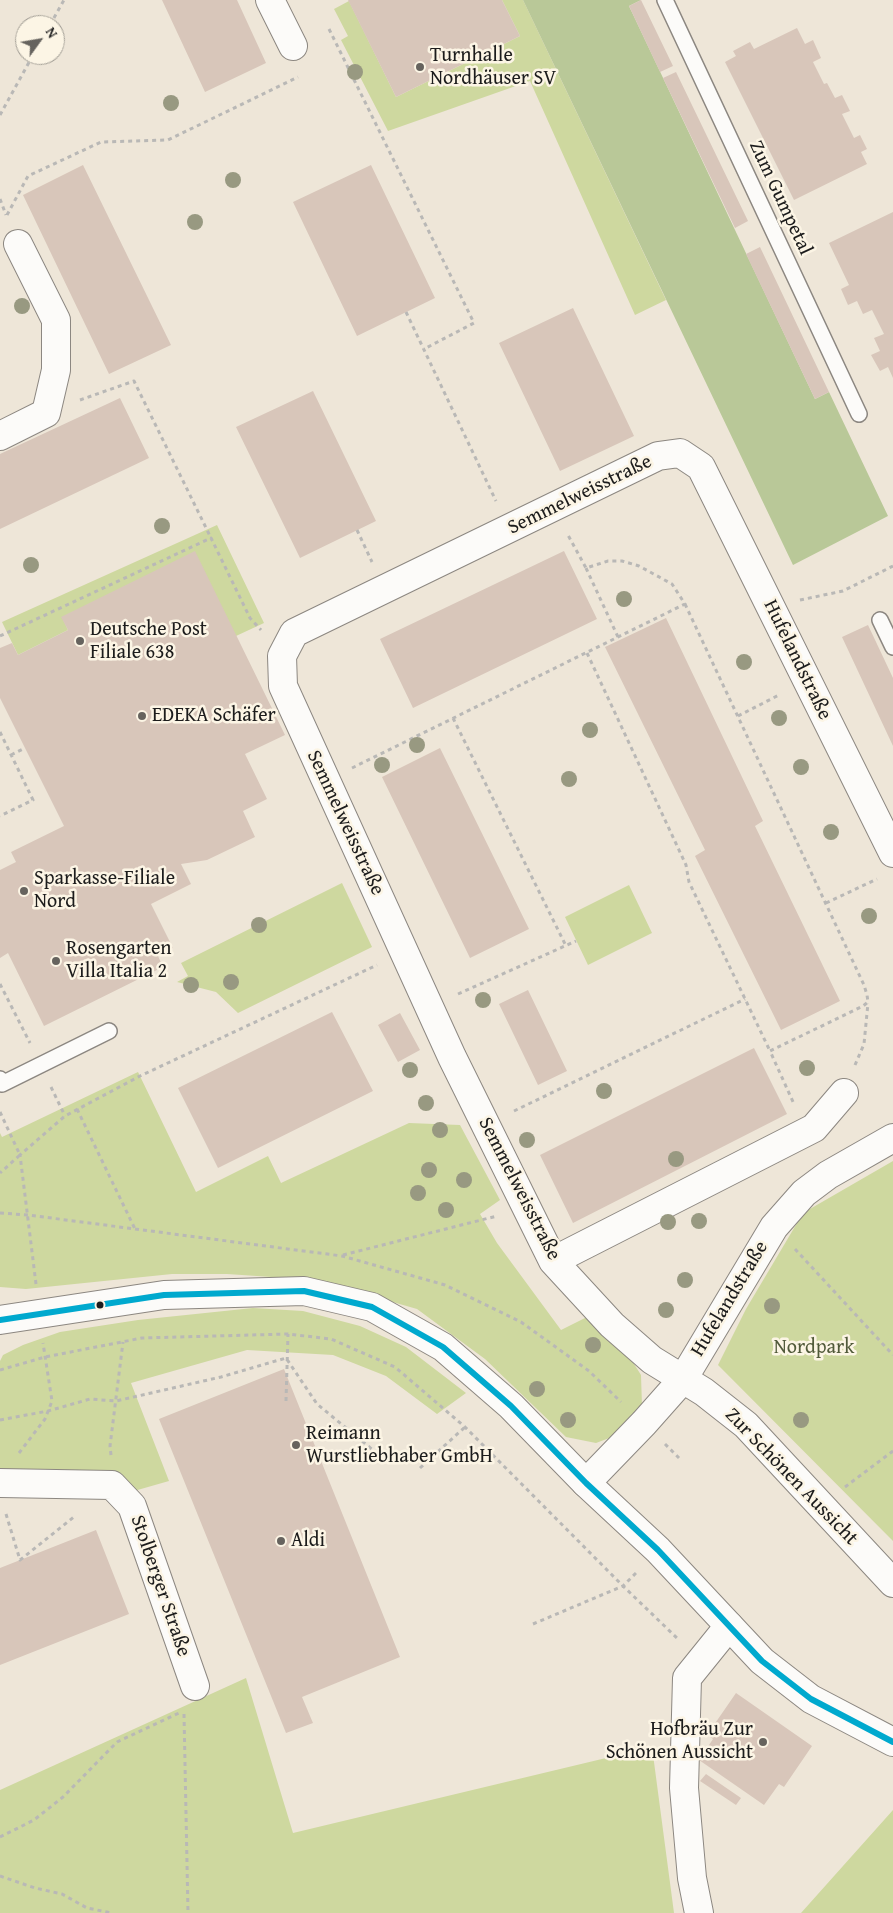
<!DOCTYPE html>
<meta charset="utf-8">
<style>
body{margin:0}
#map{position:relative;width:893px;height:1913px;overflow:hidden;background:#eee6d8;font-family:"Gentium Book Plus",serif}
canvas{display:block}
.north{position:absolute;left:15px;top:15px;width:50px;height:50px;box-sizing:border-box;background:#fcf5e5;border:1px solid #a29e95;border-radius:50%;rotate:58deg;font-size:14px;font-weight:700;line-height:20px;text-align:center;color:#1c1c1c}
.north::after{content:'';display:block;margin:auto;width:18px;height:22px;background:#66635e;clip-path:polygon(50% 0,100% 100%,50% 72%,0 100%)}
</style>
<div id="map">
<canvas width="893" height="1913"></canvas>
<div class="north">N</div>
</div>
<script>
const c = document.querySelector('canvas').getContext('2d');
c.lineJoin = 'round';
function fill(path, color) {
  c.fillStyle = color;
  c.fill(path, 'evenodd');
}
function toPath(rows) {
  const path = new Path2D();
  for (const r of rows) {
    path.moveTo(r[0], r[1]);
    for (let i = 2; i < r.length; i += 2) path.lineTo(r[i], r[i + 1]);
  }
  return path;
}
function strokePath(path, color, width, dash) {
  c.strokeStyle = color;
  c.lineWidth = width;
  c.lineCap = dash ? 'butt' : 'round';
  c.setLineDash(dash || []);
  c.stroke(path);
}
function label(font, color, halo, rows, align = 'center') {
  c.font = font + ' "Gentium Book Plus",serif';
  c.lineWidth = 5;
  c.setLineDash([]);
  c.textBaseline = 'middle';
  c.strokeStyle = halo;
  c.fillStyle = color;
  for (const [text, x, y, turn = 0] of rows) {
    c.save();
    c.translate(x, y);
    c.rotate((+turn || 0) * Math.PI / 180);
    c.textAlign = isNaN(turn) ? turn : align;
    if (halo) c.strokeText(text, 0, 0);
    c.fillText(text, 0, 0);
    c.restore();
  }
}
fill(toPath([
 [502,0,523,0,666,300,635,315,530,81,388,131,341,40,348,36,334,9,349,1,396,97,520,36],
 [217,525,264,623,236,636,62,617,68,630,18,655,2,622],
 [342,883,372,947,238,1013,216,992,177,982,188,976,181,963],
 [629,885,652,933,588,965,565,917],
 [138,1072,196,1192,268,1156,281,1183,409,1123,460,1125,500,1200,480,1214,497,1243,561,1330,591,1315,629,1356,641,1375,642,1406,620,1434,596,1443,566,1437,485,1359,417,1309,316,1280,227,1274,172,1274,26,1289,0,1287,0,1133,2,1137],
 [893,1161,893,1541,718,1365,746,1309,803,1213],
 [253,1308,303,1311,360,1326,406,1347,466,1393,437,1414,386,1376,333,1355,247,1350,131,1383,169,1481,127,1493,0,1478,0,1361,3,1355,23,1345,60,1332,138,1320],
 [246,1678,293,1833,652,1747,674,1913,0,1913,0,1790],
 [893,1810,893,1913,801,1913]
]), '#ced89f');
fill(toPath([
 [523,0,641,0,629,6,815,399,829,392,888,516,793,565]
]), '#b9c898');
fill(toPath([
 [162,0,237,0,266,63,205,92],
 [348,0,502,0,520,36,396,97],
 [641,0,673,66,660,72,629,6],
 [797,28,805,44,813,40,821,58,813,62,824,84,827,83,835,98,842,95,850,111,842,114,854,138,860,135,867,149,861,152,867,164,794,200,725,62,736,56,733,51,750,42,754,49],
 [676,72,748,221,735,228,663,78],
 [83,165,171,345,109,374,23,195],
 [371,165,435,298,357,336,293,202],
 [893,212,893,378,888,367,880,371,871,355,880,351,874,338,884,334,872,310,863,314,857,301,848,305,841,289,849,285,829,243],
 [760,247,829,392,815,399,746,254],
 [573,308,634,436,560,471,499,343],
 [313,391,376,521,300,558,236,427],
 [120,398,149,458,0,529,0,454],
 [195,551,285,735,245,754,267,799,243,811,255,837,207,860,181,864,191,884,151,904,173,948,158,956,163,967,44,1026,8,953,0,958,0,870,16,862,11,852,64,826,0,698,0,648,12,643,18,655,68,630,61,617],
 [564,551,597,619,413,708,380,639],
 [666,618,763,821,755,826,840,1001,781,1030,695,856,705,850,605,647],
 [868,625,893,678,893,746,842,637],
 [440,748,529,929,470,958,382,777],
 [528,990,567,1071,538,1085,499,1004],
 [332,1012,373,1091,218,1168,178,1088],
 [400,1013,420,1050,398,1062,378,1025],
 [754,1048,787,1114,573,1223,540,1155],
 [284,1369,400,1657,302,1697,313,1723,286,1733,159,1419],
 [96,1530,129,1614,0,1665,0,1568],
 [736,1693,812,1746,784,1787,779,1784,764,1805,699,1760,713,1739,707,1735],
 [706,1774,741,1798,736,1805,700,1781]
]), '#d8c6ba');
const service = toPath([
 [665,0,859,414],
 [880,620,893,647],
 [0,1079,2,1084,109,1031]
]);
const minor = toPath([
 [270,0,293,46],
 [0,436,46,413,56,370,56,320,18,244],
 [893,853,701,467,680,453,658,456,294,633,282,656,283,686,452,1057,553,1261,612,1325,652,1360,704,1392,746,1425,893,1583],
 [553,1261,814,1128,844,1093],
 [0,1483,112,1485,132,1506,195,1686],
 [586,1483,644,1423,683,1379,774,1227,804,1193,828,1175,893,1138],
 [699,1913,692,1878,684,1788,687,1678,729,1626]
]);
const secondary = toPath([
 [0,1320,164,1295,304,1291,372,1307,443,1347,511,1406,586,1483,658,1550,762,1661,811,1699,893,1742]
]);
strokePath(service, '#8c8781', 18);
strokePath(minor, '#8c8781', 30);
strokePath(secondary, '#8c8781', 30);
strokePath(toPath([
 [50,25,64,0],
 [329,29,474,323,424,349],
 [0,115,33,55],
 [0,199,6,215],
 [7,215,28,176,101,142,168,140,298,77],
 [406,312,496,501],
 [80,400,134,381,211,538],
 [357,530,372,562],
 [586,568,618,637],
 [800,600,843,591,893,566],
 [685,604,864,985,867,995,868,1002,863,1006,770,1051,794,1104],
 [0,636,211,538,250,618,261,630],
 [587,653,686,865,689,882,770,1051],
 [738,716,779,695],
 [453,718,566,946],
 [0,732,33,800,0,816],
 [11,755,25,748],
 [352,768,685,604,672,584,639,566,622,561,608,561,586,568,568,535],
 [826,903,877,879],
 [0,984,30,1043],
 [458,994,576,941],
 [855,1065,864,1044,868,1003],
 [51,1087,65,1116],
 [77,1109,135,1229],
 [514,1111,745,999],
 [0,1112,20,1155,0,1173],
 [0,1213,28,1215,342,1256,445,1285,521,1322,589,1371,621,1402],
 [795,1249,893,1355],
 [343,1255,497,1216],
 [36,1284,20,1155,65,1116,140,1076,377,965],
 [0,1370,45,1357,142,1338,288,1334,331,1339,395,1367,465,1427,623,1586,679,1640],
 [286,1401,288,1334],
 [0,1420,48,1411,90,1399,116,1401,221,1377,286,1358,317,1404,379,1455],
 [665,1444,679,1458],
 [19,1453,45,1419,52,1401,43,1343],
 [111,1455,110,1446,123,1342],
 [420,1468,465,1427],
 [845,1487,893,1451],
 [6,1514,20,1560,75,1516],
 [533,1624,623,1586,637,1572],
 [184,1714,188,1913],
 [0,1837,34,1820,63,1797,117,1742,179,1713],
 [0,1876,35,1888,62,1894,87,1908,112,1913]
]), '#b9b8b6', 3, [4, 4]);
strokePath(service, '#fcfbf9', 15);
strokePath(minor, '#fcfbf9', 28);
strokePath(secondary, '#fcfbf9', 28);
strokePath(toPath([
 [0,1320,164,1295,304,1291,372,1307,443,1347,511,1406,586,1483,658,1550,762,1661,811,1699,893,1742]
]), '#00a9ce', 6);
c.fillStyle = '#989981';
for (const [x, y] of [
 [355,72],
 [171,103],
 [233,180],
 [195,222],
 [22,306],
 [162,526],
 [31,565],
 [624,599],
 [744,662],
 [779,718],
 [590,730],
 [417,745],
 [382,765],
 [801,767],
 [569,779],
 [831,832],
 [869,916],
 [259,925],
 [231,982],
 [191,985],
 [483,1000],
 [807,1068],
 [410,1070],
 [604,1091],
 [426,1103],
 [440,1130],
 [527,1140],
 [676,1159],
 [429,1170],
 [464,1180],
 [418,1193],
 [446,1210],
 [699,1221],
 [668,1222],
 [685,1280],
 [772,1306],
 [666,1310],
 [593,1345],
 [537,1389],
 [568,1420],
 [801,1420]
]) {
  c.beginPath();
  c.arc(x, y, 8, 0, 2 * Math.PI);
  c.fill();
}
for (const [x, y, r, color] of [
 [420,67,5,"#66635e"],
 [80,641,5,"#66635e"],
 [142,716,5,"#66635e"],
 [24,891,5,"#66635e"],
 [56,961,5,"#66635e"],
 [100,1305,4.5,"#1c1c1c"],
 [296,1445,5,"#66635e"],
 [281,1541,5,"#66635e"],
 [763,1742,5,"#66635e"]
]) {
  const dot = new Path2D();
  dot.arc(x, y, r, 0, 2 * Math.PI);
  c.fillStyle = color;
  c.fill(dot);
  strokePath(dot, '#fcf5e5', 2);
}
label('20px', '#1c1c1c', '#fcf5e5', [
 ["Turnhalle",430,56],
 ["Nordhäuser SV",430,79],
 ["Deutsche Post",90,630],
 ["Filiale 638",90,653],
 ["EDEKA Schäfer",152,716],
 ["Sparkasse-Filiale",34,879],
 ["Nord",34,902],
 ["Rosengarten",66,949],
 ["Villa Italia 2",66,972],
 ["Reimann",306,1434],
 ["Wurstliebhaber GmbH",306,1457],
 ["Aldi",291,1541],
 ["Hofbräu Zur",753,1730,"right"],
 ["Schönen Aussicht",753,1753,"right"]
], 'left');
label('20px', '#1c1c1c', '#fcf5e5', [
 ["Zum Gumpetal",780,198,65],
 ["Semmelweisstraße",580,495,-26],
 ["Hufelandstraße",797,660,64],
 ["Semmelweisstraße",345,823,65],
 ["Semmelweisstraße",519,1189,63],
 ["Hufelandstraße",730,1299,-59],
 ["Zur Schönen Aussicht",791,1477,46],
 ["Stolberger Straße",160,1586,71]
]);
label('20px', '#515a3a', '#fcf5e5', [
 ["Nordpark",814,1348]
]);
</script>
